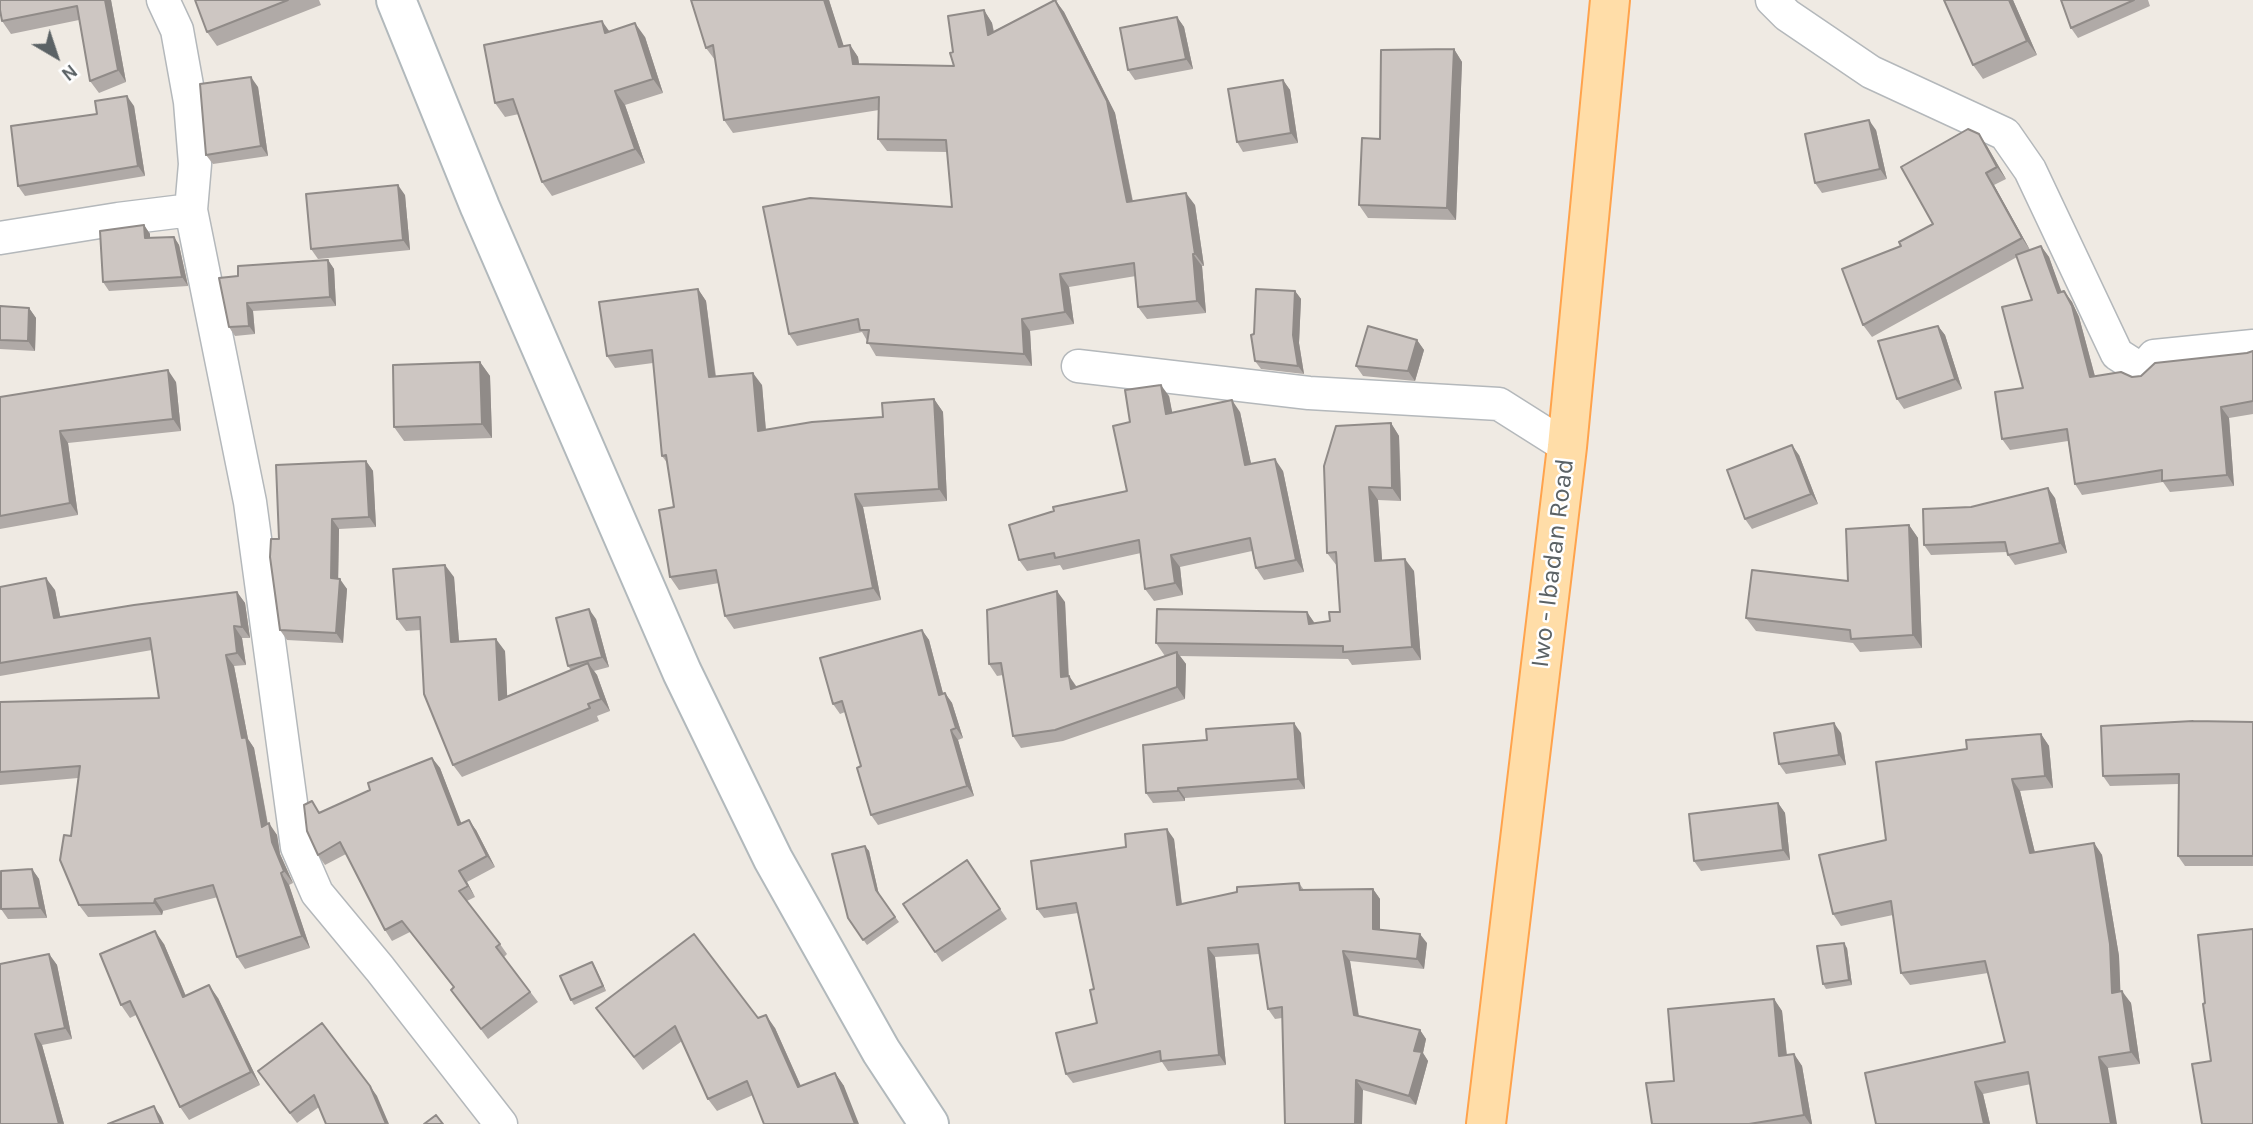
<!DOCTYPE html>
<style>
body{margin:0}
#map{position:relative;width:2253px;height:1124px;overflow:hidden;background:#efeae3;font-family:Karla,sans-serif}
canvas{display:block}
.north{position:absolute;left:21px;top:21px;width:70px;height:70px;-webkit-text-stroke:5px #fff;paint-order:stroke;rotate:141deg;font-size:19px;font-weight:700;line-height:28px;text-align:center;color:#5b6265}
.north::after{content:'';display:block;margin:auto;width:24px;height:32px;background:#5b6265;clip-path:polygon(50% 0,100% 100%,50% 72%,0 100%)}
</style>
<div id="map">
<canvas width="2253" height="1124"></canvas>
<div class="north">N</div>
</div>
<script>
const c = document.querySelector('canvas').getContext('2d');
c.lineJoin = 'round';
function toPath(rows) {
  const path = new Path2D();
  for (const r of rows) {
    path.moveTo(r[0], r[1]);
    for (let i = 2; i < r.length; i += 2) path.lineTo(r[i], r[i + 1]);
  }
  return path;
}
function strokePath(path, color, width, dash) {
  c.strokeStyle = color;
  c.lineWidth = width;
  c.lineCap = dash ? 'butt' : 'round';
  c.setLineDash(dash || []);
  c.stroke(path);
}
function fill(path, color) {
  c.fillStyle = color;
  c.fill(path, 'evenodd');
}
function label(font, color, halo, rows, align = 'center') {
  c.font = font + ' Karla,sans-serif';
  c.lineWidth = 5;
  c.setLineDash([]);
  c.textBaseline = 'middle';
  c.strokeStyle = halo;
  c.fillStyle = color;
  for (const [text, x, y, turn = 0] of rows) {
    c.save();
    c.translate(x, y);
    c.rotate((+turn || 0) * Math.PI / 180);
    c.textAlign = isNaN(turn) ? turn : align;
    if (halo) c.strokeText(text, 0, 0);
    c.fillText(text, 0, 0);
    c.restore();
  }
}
const street = toPath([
 [163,0,177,30,190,102,195,164,191,210,250,502,297,847,317,893,380,969,501,1124],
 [1772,0,1787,15,1871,72,2005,134,2030,170,2117,354,2142,370,2154,356,2253,346],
 [0,238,118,219,191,210],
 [1078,366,1309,393,1499,404,1567,447]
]);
const secondary = toPath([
 [396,0,480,207,682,672,773,859,881,1051,929,1124]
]);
const primary = toPath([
 [1486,1124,1567,447,1610,0]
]);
strokePath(street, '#b4b8bb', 35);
strokePath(secondary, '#b2b9bc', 42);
strokePath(primary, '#ffa34c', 42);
strokePath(street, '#fff', 32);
strokePath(secondary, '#fff', 38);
strokePath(primary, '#ffdda8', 38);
fill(toPath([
 [0,0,111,0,126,82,99,93,90,81,79,20,11,34,2,21],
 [195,0,319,0,321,5,217,46,207,32],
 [691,0,829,0,843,46,850,45,858,57,859,64,954,66,953,52,984,10,992,23,994,31,1053,1,1052,0,1058,0,1056,1,1064,12,1115,113,1133,201,1195,205,1204,266,1202,266,1206,313,1147,319,1138,307,1136,276,1069,287,1074,324,1030,331,1032,366,876,356,862,332,797,346,789,334,952,207,947,152,887,151,878,139,879,110,733,133,724,120,715,60,706,48],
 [1944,0,2013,0,2037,55,1983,79,1973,65],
 [2061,0,2148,0,2150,6,2078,38,2071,28],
 [1177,17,1184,27,1193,69,1135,80,1128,70],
 [610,31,645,37,663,93,625,105,645,163,552,196,542,182,519,114,505,117,495,103],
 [1454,49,1462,62,1456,220,1368,218,1359,205,1380,139],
 [1283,80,1290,90,1298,143,1243,152,1237,142],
 [258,87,268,156,213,164,206,155],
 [134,106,145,176,25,196,18,186,97,114],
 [1876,130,1887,179,1822,193,1815,183],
 [1987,146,2006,179,1994,185,2030,250,2041,246,2049,257,2061,292,2064,291,2072,302,2079,317,2095,376,2132,377,2141,376,2253,351,2253,414,2229,418,2234,486,2170,492,2163,482,2082,495,2075,484,2068,441,2010,450,2002,439,2023,388,2032,300,2017,257,1872,337,1863,325],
 [405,195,410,250,318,259,311,249],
 [144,225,150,234,150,238,174,237,179,245,188,286,109,291,103,282],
 [328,260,334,269,336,306,253,311,255,334,235,336,229,327,238,276],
 [698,289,706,301,716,376,762,385,766,430,883,417,934,399,943,412,947,501,863,507,881,600,734,629,725,616,719,583,679,590,670,577,674,507,668,464,662,456,653,363,615,368,607,356],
 [1295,291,1301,299,1299,343,1304,374,1261,369,1255,361,1254,334],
 [0,306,29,308,36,318,35,351,0,349],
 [1938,326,1945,335,1962,389,1904,409,1897,399],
 [1417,340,1424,350,1415,381,1363,376,1356,366],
 [480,362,490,376,492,438,404,441,394,427],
 [176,382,181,431,68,443,78,515,0,529,0,397],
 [1169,396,1172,413,1240,412,1251,464,1283,471,1304,572,1264,580,1256,568,1252,551,1180,567,1183,595,1154,601,1145,589,1141,553,1063,570,1060,565,1027,571,1019,560,1127,491,1130,422],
 [1391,423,1399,436,1401,501,1378,500,1382,560,1414,571,1421,660,1352,665,1348,659,1180,656,1186,664,1185,699,1063,741,1021,748,1013,736,1003,675,997,676,989,664,1065,602,1069,676,1077,687,1165,656,1156,643,1307,612,1314,623,1330,621,1340,612,1337,566,1327,553],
 [1799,455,1818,504,1752,529,1745,519],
 [366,461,373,471,376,527,339,529,338,579,347,589,343,643,287,640,280,630,279,539],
 [2055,498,2067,553,2015,565,2008,555,2007,552,1931,555,1924,545,1971,507],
 [1909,525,1918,538,1922,648,1860,652,1853,643,1756,631,1746,618,1848,581],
 [454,577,459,641,505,651,507,696,571,670,568,666,596,619,609,667,594,671,597,675,610,711,597,716,599,721,462,777,453,765,421,630,406,631,397,619],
 [0,587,55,590,60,617,237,592,245,603,250,638,242,638,246,665,234,666,248,739,254,748,268,824,277,835,280,854,293,883,289,885,310,948,245,969,237,957,218,897,163,911,162,915,88,917,79,905,71,836,78,778,0,785,0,702,159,698,152,650,0,676],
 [922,630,929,640,943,693,945,693,952,703,963,738,958,740,974,796,878,825,871,815,861,766,845,712,840,714,833,704],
 [2253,722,2253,866,2185,866,2178,856,2178,784,2110,786,2103,776],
 [1301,733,1305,789,1185,798,1185,801,1153,803,1146,793],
 [1841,733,1846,765,1786,774,1779,764],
 [2041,734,2049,746,2053,788,2020,791,2035,853,2094,843,2102,855,2119,956,2120,992,2131,1003,2140,1064,2108,1068,1983,1094,1990,1124,1876,1124,2005,1042,1988,973,1910,985,1901,973,1893,915,1841,926,1833,914,1886,840,1967,749],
 [432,758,440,768,461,824,476,830,495,867,467,882,475,897,467,901,500,944,507,954,504,957,538,1002,488,1039,459,1000,454,988,410,932,392,941,385,930,346,854,325,865,318,855,320,812,370,790],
 [1778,803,1785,813,1790,860,1701,871,1694,861],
 [1174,839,1182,904,1299,883,1304,890,1373,889,1380,899,1380,929,1427,943,1424,969,1350,961,1359,1016,1420,1030,1426,1039,1423,1053,1428,1061,1416,1105,1363,1090,1282,1018,1275,1019,1268,1009,1259,954,1215,957,1226,1065,1168,1071,1162,1062,1073,1083,1066,1074,1097,1023,1094,989,1078,913,1044,918,1037,909,1126,847],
 [865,846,869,851,879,895,899,922,867,945,848,918],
 [967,860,1007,919,942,962,903,904],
 [32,869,39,879,47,918,8,919,1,909],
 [164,944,186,996,218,998,260,1085,189,1120,180,1107,136,1015,130,1018,121,1005],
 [1847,948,1852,985,1826,989,1823,984],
 [49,954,57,965,72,1039,42,1045,64,1124,0,1124],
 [592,962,595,967,606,991,574,1005,571,1000],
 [1774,999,1782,1011,1787,1055,1794,1054,1802,1066,1812,1124,1652,1124,1674,1081],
 [596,1008,758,1018,775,1028,801,1086,835,1073,844,1086,753,1095,717,1111,708,1099,682,1041,643,1070],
 [265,1081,377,1096,319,1107,297,1123]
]), '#b0aaa7');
fill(toPath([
 [105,0,111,0,126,82,118,70],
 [824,0,829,0,848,59,839,47],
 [1055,0,1064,12,1115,113,1135,214,1127,202],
 [2009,0,2013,0,2037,55,2027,41],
 [984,10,992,23,996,47,988,35],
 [1177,17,1184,27,1193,69,1186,59],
 [602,21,612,35,605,33],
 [635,23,645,37,663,93,653,79],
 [850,45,858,57,861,77,853,64],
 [1454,49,1462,62,1456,220,1447,208],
 [251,77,258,87,268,156,261,146],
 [1283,80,1290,90,1298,143,1291,133],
 [615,91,625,105,645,163,635,149],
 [127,96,134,106,145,176,138,166],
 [1869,120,1876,130,1887,179,1880,169],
 [1979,134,1987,146,2006,179,1997,167],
 [1986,173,1994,185,2030,250,2022,238],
 [398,185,405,195,410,250,403,240],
 [1186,193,1195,205,1204,266,1195,254],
 [144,225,150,234,150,247,145,238],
 [174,237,179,245,188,286,182,277],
 [2041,246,2049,257,2066,304,2058,293],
 [1193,254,1202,266,1206,313,1197,301],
 [328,260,334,269,336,306,330,297],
 [1060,274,1069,287,1074,324,1065,312],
 [698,289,706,301,717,389,709,377],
 [1295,291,1301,299,1299,343,1304,374,1298,366,1293,335],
 [2064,291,2072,302,2079,317,2098,388,2090,377],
 [247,303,253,311,255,334,249,326],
 [29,308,36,318,35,351,28,341],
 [1022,319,1030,331,1032,366,1024,354],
 [1938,326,1945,335,1962,389,1955,379],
 [1417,340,1424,350,1415,381,1408,371],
 [480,362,490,376,492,438,482,424],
 [168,370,176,382,181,431,173,419],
 [753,373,762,385,767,444,758,431],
 [1161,385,1169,396,1175,426,1166,414],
 [934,399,943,412,947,501,939,489],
 [1232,400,1240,412,1254,477,1245,465],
 [2221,407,2229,418,2234,486,2227,475],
 [1391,423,1399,436,1401,501,1392,488],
 [60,431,68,443,78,515,70,503],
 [1792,445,1799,455,1818,504,1811,494],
 [1275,459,1283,471,1304,572,1296,560],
 [366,461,373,471,376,527,369,517],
 [1369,487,1378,500,1383,574,1375,561],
 [2048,488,2055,498,2067,553,2060,543],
 [855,494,863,507,881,600,873,588],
 [332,519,339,529,338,588,331,578],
 [1909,525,1918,538,1922,648,1913,635],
 [1171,555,1180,567,1183,595,1175,583],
 [1405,559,1414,571,1421,660,1412,647],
 [445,565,454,577,460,654,451,642],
 [46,578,55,590,63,630,54,618],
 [340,579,347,589,343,643,336,633],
 [1057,591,1065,602,1069,689,1061,677],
 [237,592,245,603,250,638,242,627],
 [589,609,596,619,609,667,602,657],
 [1307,612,1316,625,1309,624],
 [234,626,242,638,246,665,237,653],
 [922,630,929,640,946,705,939,695],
 [496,639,505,651,508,712,499,700],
 [1177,652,1186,664,1185,699,1177,687],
 [226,655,234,666,248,739,254,748,270,838,262,827,242,738],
 [588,663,597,675,610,711,601,699],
 [1069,676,1077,688,1071,689],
 [945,693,952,703,963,738,956,728],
 [1294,723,1301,733,1305,789,1298,779],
 [1834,723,1841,733,1846,765,1839,755],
 [951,730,958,740,974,796,967,786],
 [2041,734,2049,746,2053,788,2045,776],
 [432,758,440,768,466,835,458,825],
 [2012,779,2020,791,2038,865,2030,853],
 [1178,788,1185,798,1185,801,1178,791],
 [1778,803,1785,813,1790,860,1783,850],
 [469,820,476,830,495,867,487,856],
 [269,823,277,835,280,854,293,883,284,871,272,842],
 [1167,829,1174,839,1183,915,1177,905],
 [2094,843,2102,855,2119,956,2121,1005,2112,993],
 [865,846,869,851,879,895,876,890],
 [32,869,39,879,47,918,40,908],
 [459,871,467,882,475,897,468,886],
 [281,873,289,885,310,948,302,936],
 [1373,889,1380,899,1380,938,1373,929],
 [155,899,163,911,162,915,154,903],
 [155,931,164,944,192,1011,183,997],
 [1420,934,1427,943,1424,969,1417,959],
 [1844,943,1847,948,1852,985,1849,980],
 [1208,948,1215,957,1226,1065,1219,1055],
 [1343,951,1350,961,1360,1025,1354,1015],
 [49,954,57,965,72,1039,65,1028],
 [592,962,595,967,606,991,603,986],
 [209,985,218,998,260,1085,251,1072],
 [2122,991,2131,1003,2140,1064,2131,1052],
 [1774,999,1782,1011,1788,1068,1779,1056],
 [766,1015,775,1028,807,1100,798,1087],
 [1420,1030,1426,1039,1423,1053,1428,1061,1416,1105,1409,1096,1414,1051],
 [35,1034,42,1045,64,1124,59,1124],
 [1794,1054,1802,1066,1812,1124,1810,1124,1804,1115],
 [2099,1057,2108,1068,2117,1124,2111,1124],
 [835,1073,844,1086,859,1124,855,1124],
 [1356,1080,1363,1090,1362,1124,1355,1124],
 [1975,1082,1983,1094,1990,1124,1984,1124],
 [370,1086,377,1096,389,1124,386,1124],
 [154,1106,161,1117,164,1124,161,1124]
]), '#908b88');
const building = toPath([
 [0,0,105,0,118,70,90,81,77,6,2,21,0,10,0,0],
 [195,0,288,0,207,32,195,0],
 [691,0,824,0,839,47,850,45,853,64,954,66,950,53,953,52,948,16,984,10,988,35,1055,0,1107,101,1127,202,1186,193,1195,254,1193,254,1197,301,1138,307,1134,263,1060,274,1065,312,1022,319,1024,354,867,343,869,330,860,330,858,319,789,334,763,207,810,198,952,207,946,140,878,139,879,97,724,120,713,45,706,48,691,0],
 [1944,0,2009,0,2027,41,1973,65,1944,0],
 [2061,0,2134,0,2071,28,2061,0],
 [1177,17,1186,59,1128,70,1120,28,1177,17],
 [602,21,605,33,635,23,653,79,615,91,635,149,542,182,513,99,495,103,484,45,602,21],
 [1454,49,1447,208,1359,205,1362,138,1380,139,1381,50,1454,49],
 [251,77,261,146,206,155,200,84,251,77],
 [1283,80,1291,133,1237,142,1228,89,1283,80],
 [127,96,138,166,18,186,11,126,97,114,95,101,127,96],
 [1869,120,1880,169,1815,183,1805,134,1869,120],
 [1968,129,1979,134,1997,167,1986,173,2022,238,1863,325,1842,269,1901,246,1899,242,1933,224,1901,167,1968,129],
 [398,185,403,240,311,249,306,194,398,185],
 [144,225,145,238,174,237,182,277,103,282,100,231,144,225],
 [2041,246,2058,293,2064,291,2072,306,2090,377,2121,372,2132,377,2141,376,2155,363,2247,353,2253,351,2253,401,2221,407,2227,475,2162,481,2162,470,2075,484,2067,429,2002,439,1995,392,2023,388,2002,307,2032,300,2016,255,2041,246],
 [328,260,330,297,247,303,249,326,229,327,219,278,238,276,238,266,328,260],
 [698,289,709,377,753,373,758,431,812,422,883,417,882,403,934,399,939,489,855,494,873,588,725,616,716,570,670,577,659,510,674,507,666,455,662,456,652,350,607,356,599,302,698,289],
 [1256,289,1295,291,1293,335,1298,366,1255,361,1251,335,1254,334,1256,289],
 [0,306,29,308,28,341,0,340,0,306],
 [1368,326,1417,340,1408,371,1356,366,1368,326],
 [1938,326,1955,379,1897,399,1878,341,1938,326],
 [480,362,482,424,394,427,393,365,480,362],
 [168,370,173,419,60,431,70,503,0,516,0,397,168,370],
 [1161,385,1166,414,1232,400,1245,465,1275,459,1296,560,1256,568,1250,538,1171,555,1175,583,1145,589,1139,540,1055,558,1054,553,1019,560,1009,525,1054,511,1053,507,1127,491,1113,426,1130,422,1125,390,1161,385],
 [1391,423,1392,488,1369,487,1375,561,1405,559,1412,647,1343,652,1343,646,1156,643,1157,609,1307,612,1309,624,1330,621,1329,612,1340,612,1336,552,1327,553,1324,466,1336,426,1391,423],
 [1792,445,1811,494,1745,519,1727,470,1792,445],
 [366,461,369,517,332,519,331,578,340,579,336,633,280,630,270,557,271,539,279,539,276,465,366,461],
 [2048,488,2060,543,2008,555,2005,542,1924,545,1923,509,1971,507,2048,488],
 [1909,525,1913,635,1851,639,1850,630,1746,618,1752,570,1848,581,1846,529,1909,525],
 [445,565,451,642,496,639,499,700,588,663,601,699,588,704,590,708,453,765,424,694,420,617,397,619,393,569,445,565],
 [46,578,54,618,134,605,237,592,242,627,234,626,237,653,226,655,242,738,246,737,262,827,269,823,272,842,284,871,281,873,302,936,237,957,213,885,155,899,154,903,79,905,60,860,64,835,71,836,80,766,0,772,0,702,159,698,150,638,0,663,0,587,46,578],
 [1057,591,1061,677,1069,676,1071,689,1177,652,1177,687,1055,730,1013,736,1001,663,989,664,987,610,1057,591],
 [589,609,602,657,568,666,556,618,589,609],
 [922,630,939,695,945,693,956,728,951,730,967,786,871,815,857,768,861,766,842,701,833,704,820,658,922,630],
 [2193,721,2253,722,2253,856,2178,856,2179,774,2103,776,2101,726,2193,721],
 [1294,723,1298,779,1178,788,1178,791,1146,793,1143,745,1207,740,1206,729,1294,723],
 [1834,723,1839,755,1779,764,1774,733,1834,723],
 [2041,734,2045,776,2012,779,2030,853,2094,843,2110,944,2112,993,2122,991,2131,1052,2099,1057,2111,1124,2037,1124,2028,1072,1975,1082,1984,1124,1876,1124,1865,1073,2005,1042,1985,961,1901,973,1891,901,1833,914,1819,855,1886,840,1876,762,1967,749,1966,740,2041,734],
 [432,758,458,825,469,820,487,856,459,871,468,886,459,891,500,944,496,947,530,992,481,1029,451,990,454,987,402,921,385,930,340,842,318,855,307,831,304,805,312,801,319,813,370,790,368,783,432,758],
 [1778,803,1783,850,1694,861,1689,814,1778,803],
 [1167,829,1177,905,1237,892,1237,887,1299,883,1300,890,1373,889,1373,929,1420,934,1417,959,1343,951,1354,1015,1420,1030,1414,1051,1422,1052,1409,1096,1356,1080,1355,1124,1285,1124,1282,1007,1268,1009,1258,944,1208,948,1219,1055,1161,1061,1160,1051,1066,1074,1056,1033,1097,1023,1090,990,1094,989,1076,903,1037,909,1031,861,1126,847,1125,834,1167,829],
 [865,846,876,890,895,917,863,940,848,918,832,854,865,846],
 [967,860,1000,909,935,952,903,904,967,860],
 [32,869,40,908,1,909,1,871,32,869],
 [2253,929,2253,1124,2202,1124,2192,1064,2211,1061,2203,1004,2205,1003,2198,935,2253,929],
 [155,931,183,997,209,985,251,1072,180,1107,130,1001,121,1005,100,954,155,931],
 [694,934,758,1018,766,1015,798,1087,835,1073,855,1124,764,1124,747,1081,708,1099,675,1026,634,1057,596,1008,694,934],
 [1844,943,1849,980,1823,984,1817,946,1844,943],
 [49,954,65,1028,35,1034,59,1124,0,1124,0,964,49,954],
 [592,962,603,986,571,1000,560,976,592,962],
 [1774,999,1779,1056,1794,1054,1804,1115,1749,1124,1652,1124,1646,1083,1674,1081,1668,1009,1774,999],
 [322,1023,370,1086,386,1124,326,1124,314,1095,290,1113,258,1071,322,1023],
 [154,1106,161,1124,108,1124,154,1106],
 [436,1115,443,1124,424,1124,436,1115]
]);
fill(building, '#cdc6c2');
strokePath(building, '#908b88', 2);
label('26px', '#5b6265', '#fff', [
 ["Iwo - Ibadan Road",1553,563,-83]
]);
</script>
